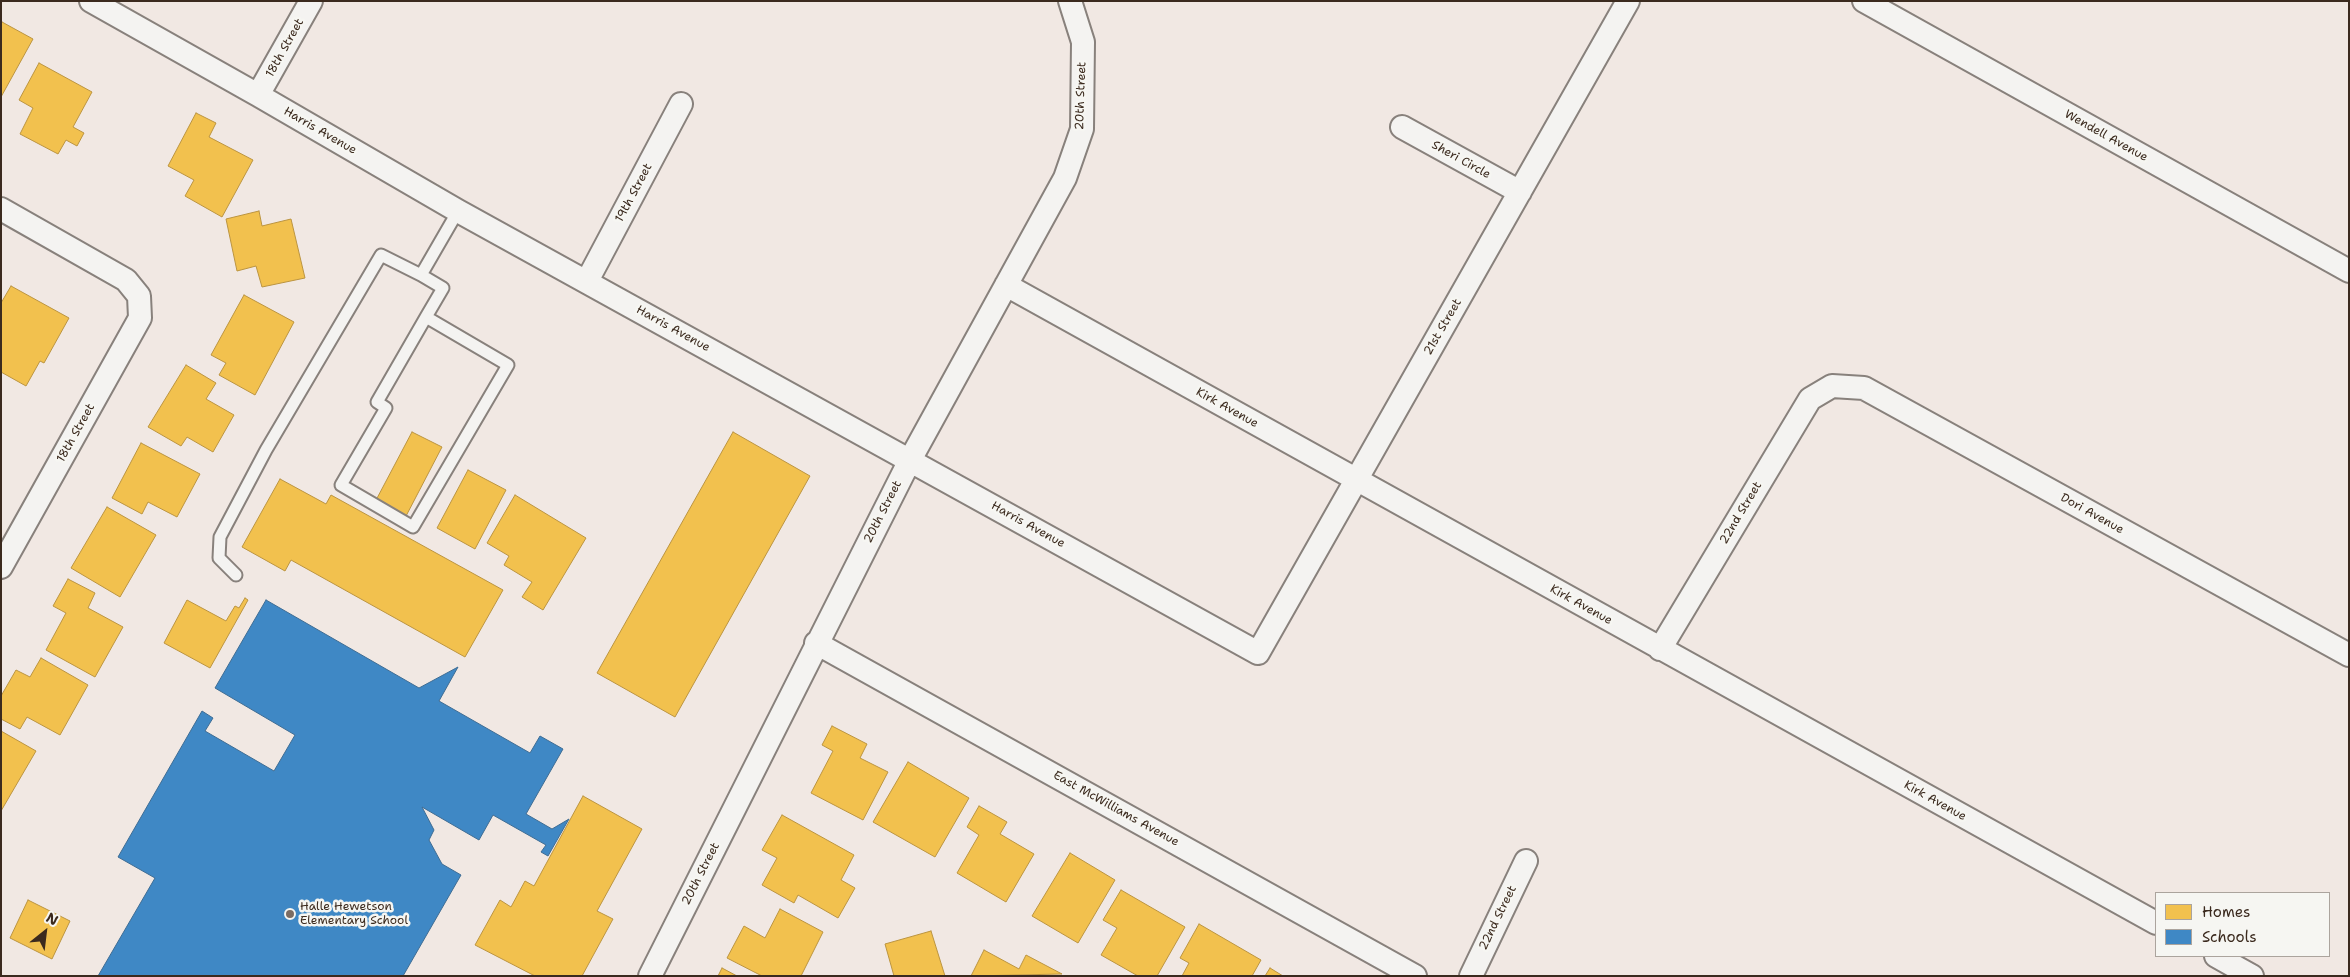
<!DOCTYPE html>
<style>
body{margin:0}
#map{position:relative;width:2350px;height:977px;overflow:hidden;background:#f1e8e3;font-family:"Shantell Sans",sans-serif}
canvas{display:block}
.frame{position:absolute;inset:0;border:2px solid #3b2a1e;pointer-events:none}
.legend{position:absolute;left:2155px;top:892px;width:175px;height:65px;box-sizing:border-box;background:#f6f6f2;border:1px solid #aba49d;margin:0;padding:6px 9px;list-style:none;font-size:15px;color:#3b2a1e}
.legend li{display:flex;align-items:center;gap:10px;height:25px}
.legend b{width:25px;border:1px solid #aba49d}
.north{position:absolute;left:20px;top:907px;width:50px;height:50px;-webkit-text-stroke:4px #f6f6f2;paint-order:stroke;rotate:29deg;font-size:14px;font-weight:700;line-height:20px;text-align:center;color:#3b2a1e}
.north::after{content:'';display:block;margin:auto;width:18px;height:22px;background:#3b2a1e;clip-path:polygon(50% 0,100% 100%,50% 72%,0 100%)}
</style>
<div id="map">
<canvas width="2350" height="977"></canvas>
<div class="frame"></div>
<ul class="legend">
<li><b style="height:14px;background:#f2c14e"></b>Homes</li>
<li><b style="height:14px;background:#3f88c5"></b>Schools</li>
</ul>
<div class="north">N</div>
</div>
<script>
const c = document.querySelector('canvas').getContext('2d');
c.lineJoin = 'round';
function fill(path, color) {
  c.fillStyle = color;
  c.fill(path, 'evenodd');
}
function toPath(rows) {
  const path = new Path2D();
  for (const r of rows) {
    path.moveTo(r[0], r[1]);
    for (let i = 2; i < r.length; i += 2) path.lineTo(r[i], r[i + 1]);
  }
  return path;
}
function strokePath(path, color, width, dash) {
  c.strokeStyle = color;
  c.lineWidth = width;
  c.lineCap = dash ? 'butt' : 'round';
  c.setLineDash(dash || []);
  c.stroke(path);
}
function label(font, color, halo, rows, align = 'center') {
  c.font = font + ' "Shantell Sans",sans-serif';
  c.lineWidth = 5;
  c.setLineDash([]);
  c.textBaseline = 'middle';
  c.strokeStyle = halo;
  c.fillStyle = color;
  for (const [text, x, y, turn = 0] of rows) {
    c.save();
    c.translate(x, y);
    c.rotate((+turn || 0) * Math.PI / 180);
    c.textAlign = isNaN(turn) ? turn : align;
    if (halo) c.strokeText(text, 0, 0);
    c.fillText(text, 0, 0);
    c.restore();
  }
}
const homes = toPath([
 [2,22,33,39,1,97,1,24,2,22],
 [39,63,92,92,73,127,84,133,77,146,66,140,58,154,20,134,33,108,19,100,39,63],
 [196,113,216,123,209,137,253,160,222,217,185,196,194,180,168,166,196,113],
 [259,211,262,226,291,219,305,278,262,287,256,266,237,271,226,219,259,211],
 [11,286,69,318,44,363,40,361,26,386,1,372,1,303,11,286],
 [244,295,294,322,255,395,219,375,226,363,211,355,244,295],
 [186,365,216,383,206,399,234,415,213,452,187,437,181,446,148,427,186,365],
 [412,432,442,447,405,518,375,502,412,432],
 [733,432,810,476,675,717,597,673,733,432],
 [141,443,200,474,177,517,148,502,142,514,112,498,141,443],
 [468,470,506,490,475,549,437,528,468,470],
 [280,479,326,504,331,495,503,590,465,657,291,560,285,571,242,547,280,479],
 [515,495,586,538,543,610,522,597,532,582,504,565,509,556,487,543,515,495],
 [107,507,156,535,120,597,71,568,107,507],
 [68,579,95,593,88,608,123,627,95,677,46,650,66,613,53,606,68,579],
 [245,598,248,600,210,668,164,643,187,600,226,621,235,606,239,608,245,598],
 [41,658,88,685,60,735,27,717,20,729,1,719,1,696,16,670,30,677,41,658],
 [832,726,867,744,860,758,888,772,863,820,811,793,833,751,822,745,832,726],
 [1,731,36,751,1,811,1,731],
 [908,762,969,798,935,857,873,822,908,762],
 [583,796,642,829,597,911,613,919,582,976,535,976,475,945,500,900,511,907,525,881,534,886,583,796],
 [979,806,1007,822,1000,834,1034,854,1006,902,957,873,979,835,967,827,979,806],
 [782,815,854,855,841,880,855,888,838,918,798,895,794,903,762,885,777,858,762,850,782,815],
 [1070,853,1115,880,1078,943,1032,916,1070,853],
 [1121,890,1185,927,1157,976,1138,976,1101,955,1117,928,1103,920,1121,890],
 [28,900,70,921,52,959,10,938,28,900],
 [780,909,823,932,801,976,762,976,727,958,744,926,765,938,780,909],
 [1199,924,1261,960,1252,976,1182,976,1189,963,1180,958,1199,924],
 [931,931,945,976,894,976,885,944,931,931],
 [984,950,1019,969,1026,955,1062,974,971,976,984,950],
 [722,968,737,976,718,976,722,968],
 [1270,968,1283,976,1265,976,1270,968]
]);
fill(homes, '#f2c14e');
strokePath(homes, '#bb9440', 1);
const schools = toPath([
 [266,600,419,688,458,667,439,701,530,753,540,736,563,749,526,814,552,829,569,819,548,856,541,852,546,845,493,815,479,840,422,807,434,830,429,840,442,864,461,875,403,976,98,976,155,878,118,857,202,711,213,718,205,731,274,771,295,735,215,688,266,600]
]);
fill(schools, '#3f88c5');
strokePath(schools, '#3e6c93', 1);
const service = toPath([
 [426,317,508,365,413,527,341,485,386,408,377,402,426,317,443,288,421,275,458,211],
 [236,575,219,558,220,537,266,450,381,255,421,275]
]);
const minor = toPath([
 [91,1,258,95,458,211,1258,653,1628,1],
 [1864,1,2349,271],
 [258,95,311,1],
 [1402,127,1520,192],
 [1,209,126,280,139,296,140,318,1,567],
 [587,281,681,104],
 [1006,285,2156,923],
 [816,643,1415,976],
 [1660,649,1810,399,1832,386,1864,388,2349,655],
 [2216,956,2252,976],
 [650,976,910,460,1065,178,1082,129,1083,42,1070,1],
 [1471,976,1526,861]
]);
strokePath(service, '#88817c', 15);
strokePath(minor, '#88817c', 26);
strokePath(service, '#f4f3f1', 11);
strokePath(minor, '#f4f3f1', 22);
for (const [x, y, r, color] of [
 [290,914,5,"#7b6c63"]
]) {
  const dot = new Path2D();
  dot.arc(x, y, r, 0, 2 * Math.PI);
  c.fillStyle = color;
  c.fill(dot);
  strokePath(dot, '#f6f6f2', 2);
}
label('12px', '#3b2a1e', '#f6f6f2', [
 ["18th Street",285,48,-61],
 ["20th Street",1081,96,-88],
 ["Harris Avenue",320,131,30],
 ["Wendell Avenue",2106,136,29],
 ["Sheri Circle",1461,160,29],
 ["19th Street",634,193,-62],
 ["21st Street",1443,327,-60],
 ["Harris Avenue",673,329,29],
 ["Kirk Avenue",1227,408,29],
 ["18th Street",76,433,-61],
 ["20th Street",883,512,-63],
 ["22nd Street",1741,513,-59],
 ["Dori Avenue",2092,514,29],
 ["Harris Avenue",1028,525,29],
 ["Kirk Avenue",1581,605,29],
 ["Kirk Avenue",1935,801,29],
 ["East McWilliams Avenue",1116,809,29],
 ["20th Street",701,874,-63],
 ["22nd Street",1498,918,-64]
]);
label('12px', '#3b2a1e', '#f6f6f2', [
 ["Halle Hewetson",300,907],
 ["Elementary School",300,921]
], 'left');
</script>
